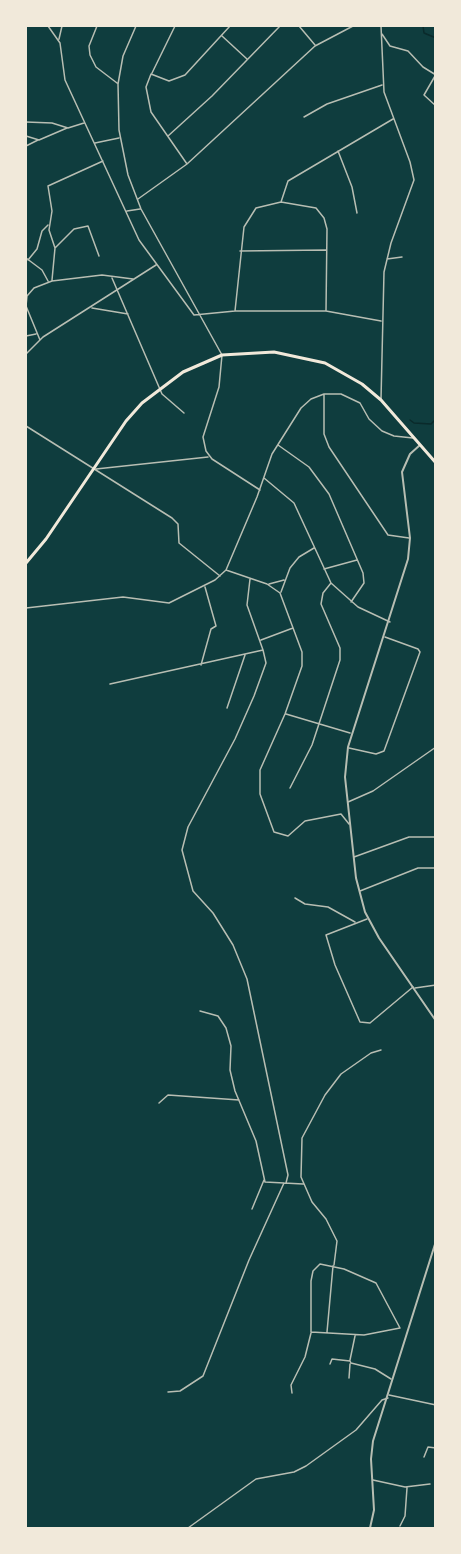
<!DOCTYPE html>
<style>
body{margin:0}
#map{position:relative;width:461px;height:1554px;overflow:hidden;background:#0f3d3e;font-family:"Golos Text",sans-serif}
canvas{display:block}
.frame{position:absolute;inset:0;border:27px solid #f1e9da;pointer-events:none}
</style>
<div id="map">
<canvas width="461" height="1554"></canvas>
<div class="frame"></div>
</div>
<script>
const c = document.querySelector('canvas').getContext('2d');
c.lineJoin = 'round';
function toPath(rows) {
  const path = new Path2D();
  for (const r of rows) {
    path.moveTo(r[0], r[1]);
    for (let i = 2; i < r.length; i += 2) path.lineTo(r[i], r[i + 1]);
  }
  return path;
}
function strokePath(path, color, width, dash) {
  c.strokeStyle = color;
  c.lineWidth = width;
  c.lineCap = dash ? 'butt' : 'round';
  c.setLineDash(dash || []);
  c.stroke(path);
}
strokePath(toPath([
 [423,26,424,33,436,38],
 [410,420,414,423,431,424,436,419]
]), '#0a2a2b', 1.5);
strokePath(toPath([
 [48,26,60,43,65,80,139,240,194,315,235,311,326,311],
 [97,26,89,46,90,55,96,67,117,83],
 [136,26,123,56,118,84,119,130,128,175,141,209,222,355,219,387,203,437,206,451,212,459,260,490],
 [299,26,315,45],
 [382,34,390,46,408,51,423,67,436,75],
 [222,36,247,59],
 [59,39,62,26],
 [152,73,175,26],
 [435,76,424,95,436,106],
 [304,117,327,104,382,85],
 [26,122,52,123,68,128,84,123],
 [26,136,39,140,67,128],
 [168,136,212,96,280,26],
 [95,143,119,138],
 [26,146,38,140],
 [338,151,352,187,357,213],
 [187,164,151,112,146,87,151,74,169,81,185,75,230,26],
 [138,199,187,164,315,46,353,26],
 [281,202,288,181,393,119],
 [127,211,140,209],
 [55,248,49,230,52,211,48,186,103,161],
 [240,251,326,250],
 [26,258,42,270,48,281],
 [387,259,402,257],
 [28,260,37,249,42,231,48,225],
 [112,278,162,394,184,413],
 [52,280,55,248,74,229,88,226,99,256],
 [92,308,128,314],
 [235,311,244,227,256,208,281,202,316,208,324,218,327,229,326,311,381,321],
 [26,336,36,334],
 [40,340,26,306,27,296,34,288,52,281,102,275,133,279],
 [26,354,43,337,156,265],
 [324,395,324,434,329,447,388,535,409,538],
 [381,399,384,272,391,243,414,180,410,162,384,92,381,26],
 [26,426,172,518,178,524,179,543,220,576],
 [278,445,309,467,329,494,363,573,364,583,351,602],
 [96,469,208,457],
 [264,478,294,503,331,583,358,607,390,622],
 [324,569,357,560],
 [226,570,267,584,280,593,302,652,302,666,285,714,260,770,260,794,274,832,288,836,305,821,341,814,349,824],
 [269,584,284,580],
 [281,592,290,568,299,557,314,548],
 [26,608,123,597,169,603,215,580,226,570,257,497,272,454,301,408,311,399,324,394,341,394,360,403,369,419,382,431,394,436,413,438],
 [261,640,293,628],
 [263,650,266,663,254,696,235,739,188,827,182,850,193,891,213,913,233,945,247,979,288,1175,286,1183],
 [201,665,211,629,216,626,205,587],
 [110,684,263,650,247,605,250,579],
 [227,708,245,655],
 [286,714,350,733],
 [349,748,376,754,384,751,420,652,418,649,385,637],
 [290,788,312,745,340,660,340,648,321,604,323,593,331,583],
 [348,802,373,791,436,747],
 [354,857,409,837,436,837],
 [360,891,418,868,436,868],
 [295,898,305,904,328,907,355,922],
 [367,919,326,935,335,965,360,1022,370,1023,413,987],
 [415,988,436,985],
 [200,1011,218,1016,226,1028,231,1046,230,1070,235,1091,256,1141,265,1182,303,1184],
 [159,1103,168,1095,239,1100],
 [252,1209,264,1180],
 [320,1264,344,1269,376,1283,400,1328,364,1335,311,1332,311,1281,313,1271,320,1264],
 [334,1265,337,1241,326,1219,312,1202,301,1177,302,1138,325,1095,341,1074,371,1053,381,1050],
 [327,1332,333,1266],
 [350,1360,355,1336],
 [330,1364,332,1359,350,1361,351,1363,375,1369,391,1379],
 [349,1378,350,1364],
 [168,1392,180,1391,203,1376,249,1260,284,1183],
 [292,1393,291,1385,305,1357,311,1333],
 [389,1395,436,1405],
 [424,1457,428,1447,436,1448],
 [373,1480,405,1487,430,1484],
 [400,1526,405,1516,407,1488],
 [188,1528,256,1479,294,1472,306,1466,356,1430,382,1400,388,1398]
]), '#b8beb3', 1.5);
strokePath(toPath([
 [420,445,410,454,402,472,410,538,408,559,348,747,345,777,356,878,365,912,379,938,436,1021],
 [370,1528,374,1510,371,1459,373,1441,436,1241]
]), '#b8beb3', 2);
strokePath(toPath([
 [26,563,46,539,126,421,142,403,183,372,222,355,274,352,325,363,362,384,381,400,436,463]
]), '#f1e9da', 3);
</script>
